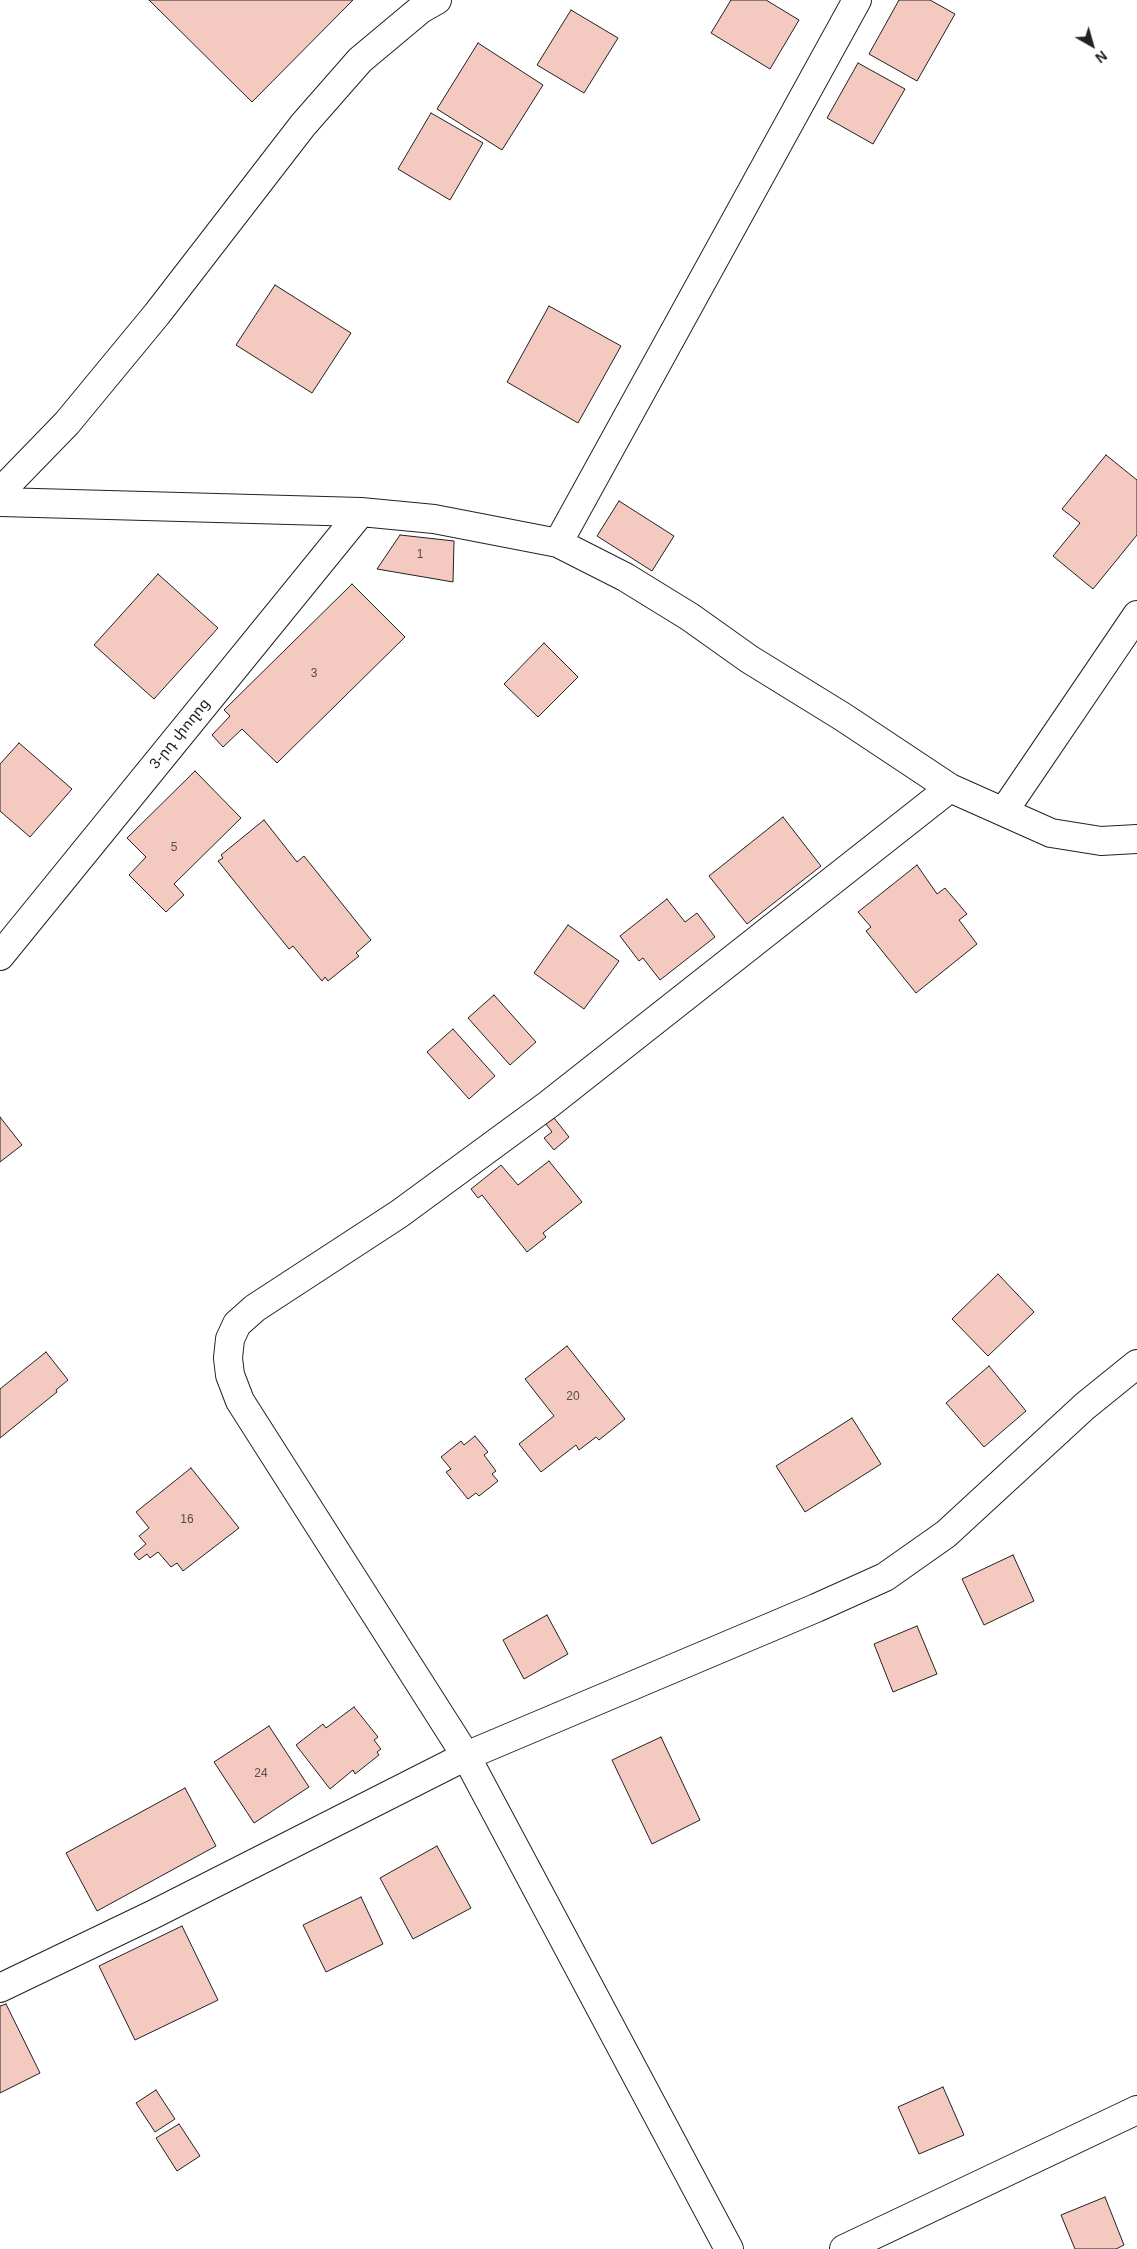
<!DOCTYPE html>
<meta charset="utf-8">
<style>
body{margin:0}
#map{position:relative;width:1137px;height:2249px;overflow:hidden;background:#fff;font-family:Helvetica,sans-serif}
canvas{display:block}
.north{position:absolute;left:1067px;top:20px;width:50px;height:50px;-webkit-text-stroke:4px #fff;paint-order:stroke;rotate:142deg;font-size:14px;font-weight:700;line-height:20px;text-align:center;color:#222}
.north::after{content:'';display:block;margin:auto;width:18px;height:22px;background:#222;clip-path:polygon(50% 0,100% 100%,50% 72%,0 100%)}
</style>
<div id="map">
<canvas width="1137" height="2249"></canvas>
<div class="north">N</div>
</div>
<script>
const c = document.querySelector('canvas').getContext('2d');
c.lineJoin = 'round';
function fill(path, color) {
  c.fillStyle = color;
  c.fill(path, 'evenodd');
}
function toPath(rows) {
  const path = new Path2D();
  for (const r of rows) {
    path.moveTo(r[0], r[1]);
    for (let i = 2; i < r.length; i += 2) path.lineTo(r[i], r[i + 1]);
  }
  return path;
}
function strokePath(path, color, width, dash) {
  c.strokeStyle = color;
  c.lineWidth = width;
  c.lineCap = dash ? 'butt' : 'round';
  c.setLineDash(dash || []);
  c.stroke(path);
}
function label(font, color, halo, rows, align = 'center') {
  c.font = font + ' Helvetica,"Noto Sans Armenian",sans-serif';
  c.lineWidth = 4;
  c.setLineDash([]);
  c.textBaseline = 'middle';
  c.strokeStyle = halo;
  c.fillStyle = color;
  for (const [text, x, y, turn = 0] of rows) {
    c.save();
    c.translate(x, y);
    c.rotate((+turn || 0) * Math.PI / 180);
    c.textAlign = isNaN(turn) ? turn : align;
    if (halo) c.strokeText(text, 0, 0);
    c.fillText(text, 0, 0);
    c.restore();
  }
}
const building = toPath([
 [149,0,353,0,252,102,149,0],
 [731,0,766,0,799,20,770,69,711,33,731,0],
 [899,0,930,0,955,14,917,81,869,54,899,0],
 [571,10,618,38,584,93,537,65,571,10],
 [478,43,543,85,502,150,437,109,478,43],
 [858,63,905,89,873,144,827,118,858,63],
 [431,113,483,143,450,200,398,169,431,113],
 [275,285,351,333,312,393,236,345,275,285],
 [549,306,621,346,578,423,507,382,549,306],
 [1106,455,1137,480,1137,535,1093,589,1053,556,1080,523,1062,509,1106,455],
 [619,501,674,536,652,571,597,536,619,501],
 [400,535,454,541,453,582,377,569,400,535],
 [158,574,218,628,154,699,94,645,158,574],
 [352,584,405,637,277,763,242,729,223,747,212,735,230,716,224,710,352,584],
 [544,643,578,677,538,717,504,684,544,643],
 [19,743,72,789,30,837,0,811,0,764,19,743],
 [195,771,241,818,174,884,184,895,166,912,129,875,146,857,127,838,195,771],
 [783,817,821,866,747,924,709,876,783,817],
 [264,820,297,862,304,856,371,940,356,953,359,956,328,981,325,977,322,981,293,946,289,949,218,861,223,858,221,855,264,820],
 [917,865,937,894,945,888,967,914,959,920,977,944,916,993,866,931,871,927,858,912,917,865],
 [667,899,685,922,697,913,715,937,660,980,643,958,639,961,620,936,667,899],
 [568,925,619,961,584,1009,534,973,568,925],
 [494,995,536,1042,510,1065,468,1018,494,995],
 [453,1029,495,1076,469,1099,427,1052,453,1029],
 [551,1114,569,1137,554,1150,544,1138,552,1132,543,1120,551,1114],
 [0,1117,22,1145,0,1162,0,1117],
 [549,1161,582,1202,543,1233,546,1237,527,1252,482,1195,478,1198,471,1189,501,1165,518,1185,549,1161],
 [998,1274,1034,1312,988,1356,952,1319,998,1274],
 [567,1346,625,1419,599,1440,596,1437,579,1450,576,1445,541,1472,519,1444,554,1416,525,1379,567,1346],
 [46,1352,68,1380,56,1390,57,1392,0,1438,0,1389,46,1352],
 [989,1366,1026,1411,984,1447,946,1403,989,1366],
 [852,1418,881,1464,805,1512,776,1466,852,1418],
 [475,1436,488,1452,484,1455,496,1471,492,1474,498,1481,479,1496,476,1493,468,1499,446,1472,451,1469,441,1457,461,1441,464,1445,475,1436],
 [191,1468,239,1528,183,1571,177,1563,171,1567,158,1552,150,1558,147,1554,139,1560,134,1554,146,1544,139,1536,149,1528,136,1512,191,1468],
 [1013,1555,1034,1601,984,1625,962,1579,1013,1555],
 [547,1615,568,1654,524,1679,503,1640,547,1615],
 [917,1626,937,1674,893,1692,874,1644,917,1626],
 [354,1707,378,1737,374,1740,381,1749,377,1752,379,1755,355,1774,353,1770,330,1789,296,1745,323,1724,326,1728,354,1707],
 [269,1726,309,1787,254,1823,214,1762,269,1726],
 [661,1737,700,1820,652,1844,612,1760,661,1737],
 [185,1788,216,1846,97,1911,66,1853,185,1788],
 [437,1846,471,1908,413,1939,380,1878,437,1846],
 [361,1897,383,1944,326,1972,303,1925,361,1897],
 [182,1926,218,2000,135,2040,99,1966,182,1926],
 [6,2004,40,2073,0,2093,0,2006,6,2004],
 [943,2087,964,2135,919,2154,898,2107,943,2087],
 [156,2090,175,2119,155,2132,136,2103,156,2090],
 [179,2124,200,2156,177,2171,156,2138,179,2124],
 [1105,2197,1124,2245,1116,2249,1075,2249,1061,2215,1105,2197]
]);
fill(building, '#f3c9c0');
strokePath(building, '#222', 1);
const street = toPath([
 [0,492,67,423,157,314,303,125,360,60,421,9,437,0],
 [0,502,361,512,434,519,558,543,625,577,690,617,749,659,843,717,950,788,1051,833,1101,841,1137,839],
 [558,543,857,0],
 [1004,811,1137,615],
 [0,956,361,512],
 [0,1988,154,1914,466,1756,816,1608,885,1577,946,1534,1085,1406,1137,1364],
 [729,2249,466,1756,240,1401,230,1375,228,1358,230,1339,237,1324,255,1308,399,1214,549,1104,950,788],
 [844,2249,1137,2110]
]);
strokePath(street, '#222', 30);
strokePath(street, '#fff', 28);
label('12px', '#564c4a', null, [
 ["1",420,555],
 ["3",314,674],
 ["5",174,848],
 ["20",573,1397],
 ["16",187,1520],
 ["24",261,1774]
]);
label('15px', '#222', '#fff', [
 ["3-րդ փողոց",180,734,-51]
]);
</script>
